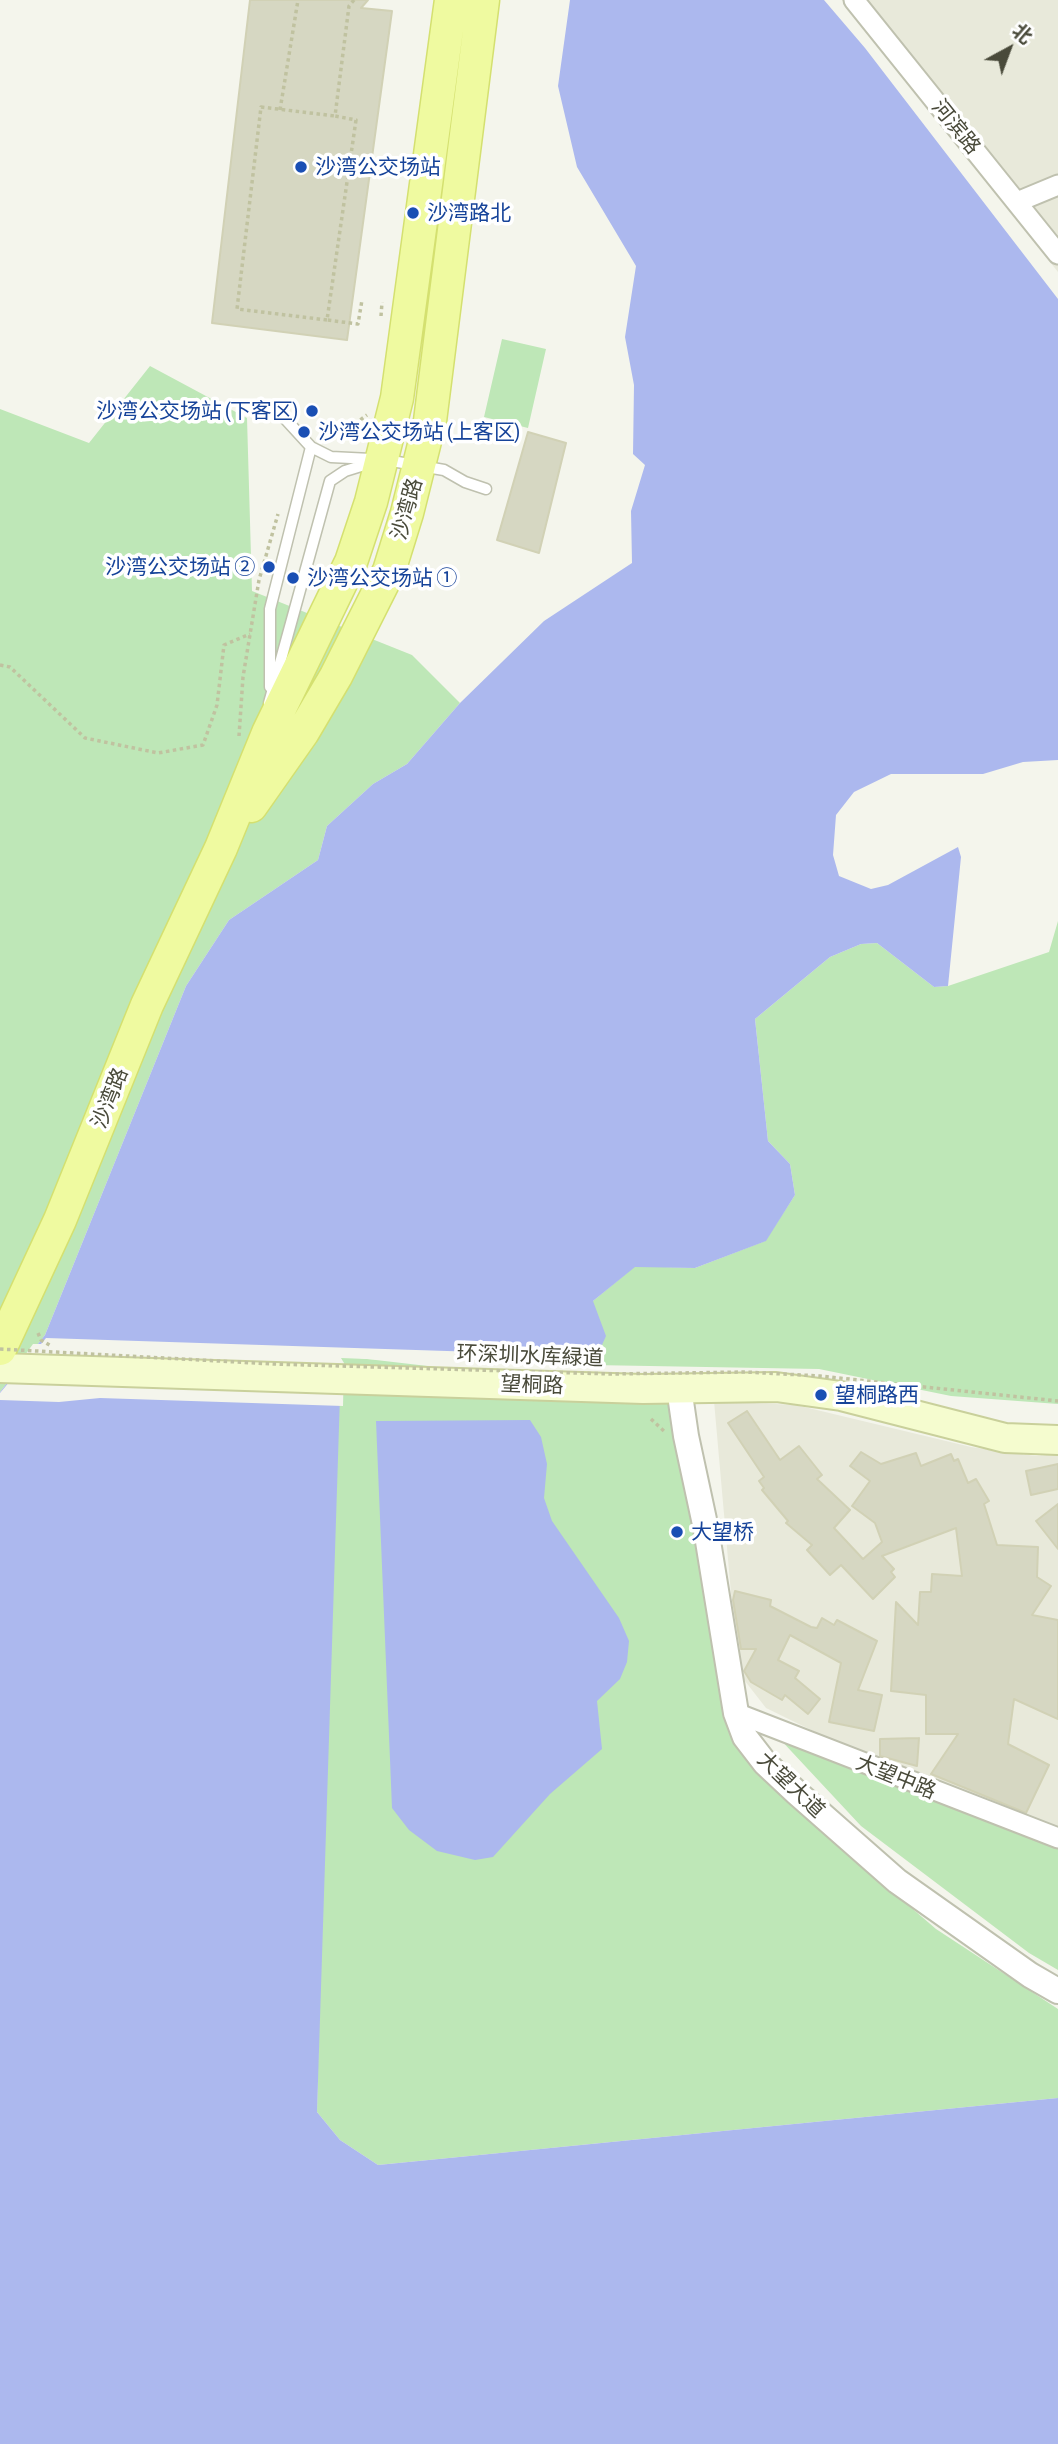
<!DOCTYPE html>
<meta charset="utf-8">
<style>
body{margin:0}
#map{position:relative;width:1058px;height:2444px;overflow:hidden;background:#f4f5ec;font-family:"Asap Condensed","Noto Sans SC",sans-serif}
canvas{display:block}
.north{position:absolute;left:974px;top:14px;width:70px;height:70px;-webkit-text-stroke:5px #fff;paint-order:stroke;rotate:41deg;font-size:19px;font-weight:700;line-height:28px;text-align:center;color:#494a3a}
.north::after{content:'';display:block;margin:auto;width:24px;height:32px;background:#494a3a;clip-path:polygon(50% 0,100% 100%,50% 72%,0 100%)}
</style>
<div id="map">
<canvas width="1058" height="2444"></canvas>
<div class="north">北</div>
</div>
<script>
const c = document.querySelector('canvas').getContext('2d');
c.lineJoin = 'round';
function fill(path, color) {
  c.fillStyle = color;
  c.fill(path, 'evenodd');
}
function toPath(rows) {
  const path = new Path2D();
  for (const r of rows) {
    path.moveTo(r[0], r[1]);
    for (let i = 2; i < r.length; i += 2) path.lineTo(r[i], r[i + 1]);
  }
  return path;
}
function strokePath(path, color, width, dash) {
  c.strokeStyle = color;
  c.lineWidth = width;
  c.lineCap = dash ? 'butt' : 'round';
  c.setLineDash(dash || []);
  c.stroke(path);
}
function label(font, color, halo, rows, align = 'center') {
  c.font = font + ' "Asap Condensed","Noto Sans SC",sans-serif';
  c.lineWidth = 7;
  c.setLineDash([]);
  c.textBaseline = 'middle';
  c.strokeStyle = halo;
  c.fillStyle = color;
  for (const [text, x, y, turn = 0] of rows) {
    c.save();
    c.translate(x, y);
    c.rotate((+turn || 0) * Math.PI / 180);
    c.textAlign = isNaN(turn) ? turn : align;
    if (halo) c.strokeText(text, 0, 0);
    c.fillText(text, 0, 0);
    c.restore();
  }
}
fill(toPath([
 [842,0,1058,0,1058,272],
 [714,1401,796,1405,971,1447,1036,1456,1058,1454,1058,1834,875,1761,766,1708,738,1672]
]), '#e8e9da');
fill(toPath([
 [502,339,546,349,528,428,484,417],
 [150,366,247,418,252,591,412,655,460,703,407,764,373,784,327,826,318,860,229,920,186,986,45,1335,0,1392,0,409,89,443],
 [1058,921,1058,1404,951,1396,819,1369,593,1365,593,1301,635,1266,695,1268,765,1241,795,1195,790,1164,768,1141,755,1019,830,957,861,944,877,943,934,987,948,986,1049,952],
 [333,1355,668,1394,720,1674,744,1753,822,1831,936,1929,1058,2009,1058,2098,378,2165,340,2140,317,2112],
 [778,1737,1058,1847,1058,1970,1029,1953,861,1826]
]), '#bee7b7');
fill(toPath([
 [570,0,824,0,865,48,1058,299,1058,760,1023,762,983,774,891,774,854,792,836,815,833,855,839,876,871,889,888,885,958,847,961,857,948,986,934,987,877,943,861,944,830,957,755,1019,768,1141,790,1164,795,1195,766,1241,695,1268,635,1267,593,1301,606,1336,593,1365,334,1355,341,1364,317,2112,340,2140,378,2165,1058,2098,1058,2444,0,2444,0,1392,45,1335,186,986,229,920,318,860,327,826,373,784,407,764,460,703,544,621,632,563,631,511,645,465,633,454,634,385,625,337,636,266,577,167,558,86],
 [530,1420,541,1437,547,1464,544,1498,552,1521,619,1618,629,1641,627,1662,620,1679,597,1701,602,1749,550,1794,493,1857,475,1860,437,1851,409,1830,392,1808,376,1421]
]), '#acb8ee');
fill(toPath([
 [46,1338,601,1356,593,1368,341,1358,344,1363,343,1406,100,1398,59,1402,0,1400,0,1393,31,1356,25,1355,33,1344,41,1344]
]), '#f4f5ec');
const building = toPath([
 [250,0,368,0,361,8,392,11,347,340,212,323,250,0],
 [528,432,566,443,539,553,497,540,528,432],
 [747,1411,780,1460,799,1446,822,1475,817,1479,850,1510,834,1528,863,1559,882,1542,875,1523,852,1506,870,1481,850,1466,861,1452,881,1464,916,1453,921,1466,951,1454,954,1461,958,1459,968,1483,976,1479,989,1501,984,1504,997,1545,1038,1547,1037,1577,1051,1586,1032,1615,1058,1620,1058,1719,1014,1699,1008,1744,1049,1765,1026,1813,931,1774,958,1734,926,1734,926,1695,891,1691,896,1602,918,1625,920,1592,931,1592,932,1574,962,1576,956,1528,882,1556,894,1569,891,1572,895,1577,873,1599,841,1565,830,1575,807,1550,812,1545,786,1523,788,1521,762,1490,764,1488,759,1481,764,1477,728,1423,747,1411],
 [1058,1464,1058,1489,1031,1495,1026,1471,1058,1464],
 [1058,1504,1058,1549,1036,1521,1058,1504],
 [735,1591,771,1600,770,1606,811,1627,817,1628,822,1618,834,1625,837,1620,877,1641,858,1690,882,1695,874,1731,829,1722,841,1663,790,1635,778,1660,799,1671,795,1678,820,1699,808,1714,785,1695,782,1700,751,1682,744,1671,756,1649,741,1649,733,1600,735,1591],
 [919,1738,917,1766,880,1756,880,1739,919,1738]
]);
fill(building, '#d6d7c2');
strokePath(building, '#d1d1b5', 2);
const service = toPath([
 [278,411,311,447,331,457,371,459],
 [386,460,444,470,465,482,486,489],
 [270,687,270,609,311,447],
 [269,703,330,481,345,471,374,462]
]);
const minor = toPath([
 [854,0,1058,254],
 [1017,202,1058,185],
 [736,1713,1058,1838]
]);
const tertiary = toPath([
 [679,1388,686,1436,706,1529,736,1713,745,1737,765,1763,797,1793,897,1881,1030,1975,1058,1991]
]);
const secondary = toPath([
 [0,1368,643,1389,776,1387,841,1396,1005,1438,1058,1440]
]);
const primary = toPath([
 [251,806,303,732,336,676,389,571,407,513,430,421,483,0],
 [0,1349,60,1220,147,1005,221,848,268,733,351,562,371,502,397,398,451,0]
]);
strokePath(service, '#bfc1af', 13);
strokePath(minor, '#bfc1af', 23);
strokePath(tertiary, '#bfc1af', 28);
strokePath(secondary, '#c9d09b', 32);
strokePath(primary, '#d4e070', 35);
strokePath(toPath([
 [354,0,349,6,335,116,356,120,327,320,358,324,362,300],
 [280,110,298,0],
 [381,316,382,302],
 [327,320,237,309,261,107,335,116],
 [349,428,367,415],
 [0,665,10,667,85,738,158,753,203,745,217,705,224,645,250,634],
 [239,736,243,677,259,580,278,514],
 [38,1333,41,1340,51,1346],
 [651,1419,665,1432]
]), '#c0c2a0', 3.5, [3.5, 3.5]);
strokePath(service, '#fff', 10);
strokePath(minor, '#fff', 19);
strokePath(tertiary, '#fff', 24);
strokePath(secondary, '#f5fccf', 28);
strokePath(primary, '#effaa0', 32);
strokePath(toPath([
 [0,1349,273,1364,611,1374,745,1372,820,1376,1058,1401]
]), '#c0c2a0', 3.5, [3.5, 3.5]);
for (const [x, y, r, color] of [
 [301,167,7,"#1a4fb4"],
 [413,213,7,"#1a4fb4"],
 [312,411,7,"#1a4fb4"],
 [304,432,7,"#1a4fb4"],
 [269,567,7,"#1a4fb4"],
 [293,578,7,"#1a4fb4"],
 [821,1395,7,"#1a4fb4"],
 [677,1532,7,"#1a4fb4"]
]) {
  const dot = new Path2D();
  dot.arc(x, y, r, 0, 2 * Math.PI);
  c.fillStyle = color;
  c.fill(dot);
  strokePath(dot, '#fff', 2.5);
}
label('21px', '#494a3a', '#fff', [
 ["河滨路",956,127,51],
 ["沙湾路",407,509,-74],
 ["沙湾路",110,1098,-68],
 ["环深圳水库緑道",530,1356,2],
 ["望桐路",532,1385,2],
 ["大望中路",896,1777,22],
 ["大望大道",791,1785,44]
]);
label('21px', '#164399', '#fff', [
 ["沙湾公交场站",315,167],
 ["沙湾路北",427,213],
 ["沙湾公交场站 (下客区)",298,411,"right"],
 ["沙湾公交场站 (上客区)",318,432],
 ["沙湾公交场站 ②",255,567,"right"],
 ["沙湾公交场站 ①",307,578],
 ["望桐路西",835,1395],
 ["大望桥",691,1532]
], 'left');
</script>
